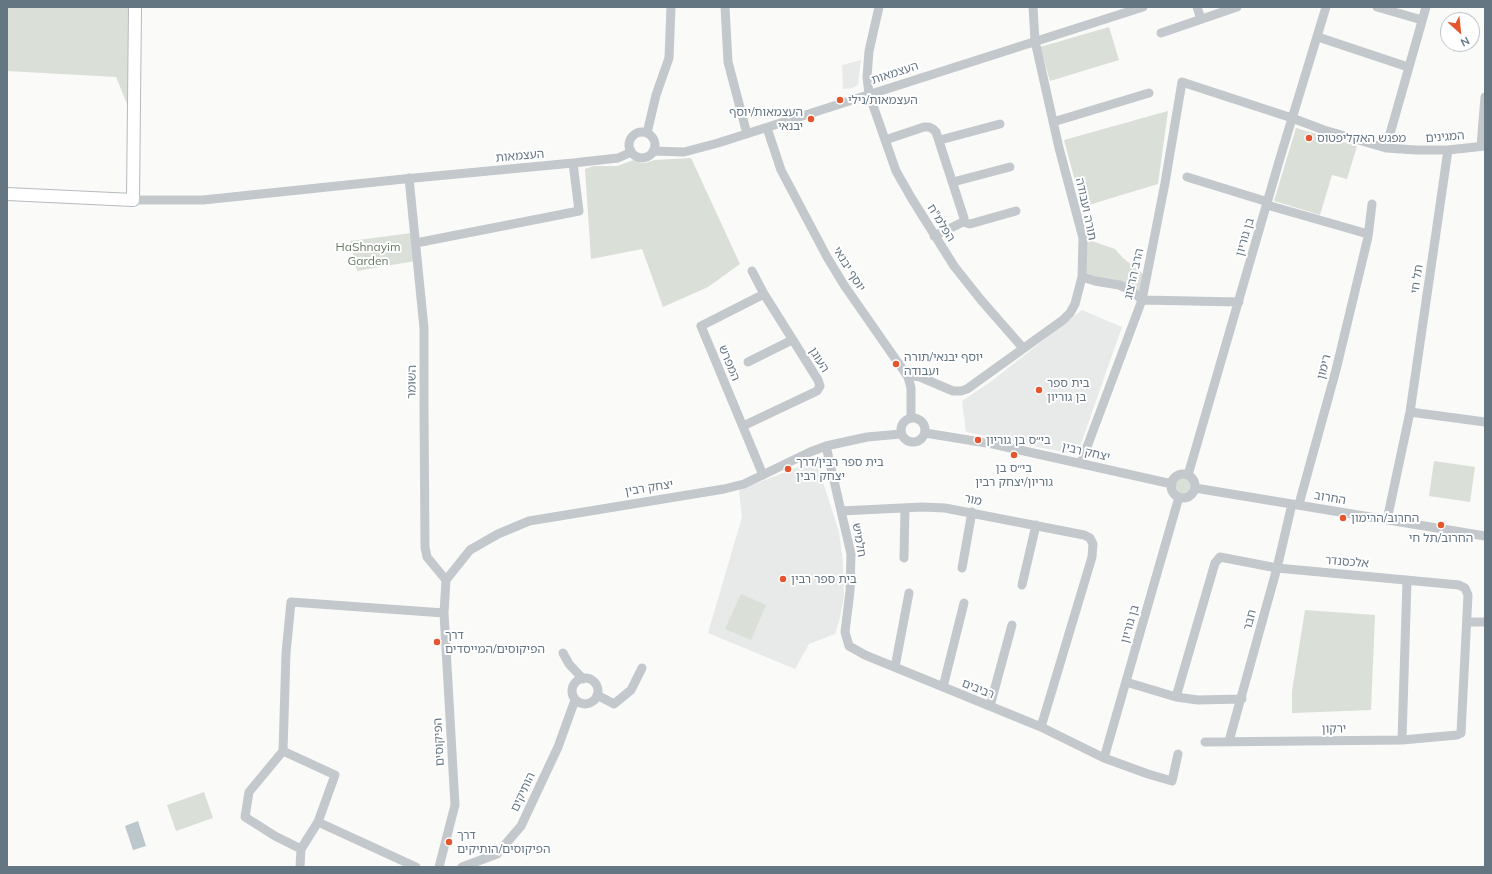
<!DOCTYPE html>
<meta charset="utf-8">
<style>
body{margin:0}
#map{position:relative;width:1492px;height:874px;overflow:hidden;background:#fafaf8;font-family:Mulish,sans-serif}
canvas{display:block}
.frame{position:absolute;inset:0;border:8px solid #657683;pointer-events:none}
.north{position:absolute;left:1440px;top:12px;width:40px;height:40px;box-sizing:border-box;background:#fff;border:1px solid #c1c8cd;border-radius:50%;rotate:153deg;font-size:11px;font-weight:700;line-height:16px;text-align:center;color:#657683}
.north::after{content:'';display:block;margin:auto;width:14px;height:18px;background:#e4572e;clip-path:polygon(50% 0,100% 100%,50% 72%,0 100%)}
</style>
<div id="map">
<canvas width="1492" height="874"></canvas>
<div class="frame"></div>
<div class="north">N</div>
</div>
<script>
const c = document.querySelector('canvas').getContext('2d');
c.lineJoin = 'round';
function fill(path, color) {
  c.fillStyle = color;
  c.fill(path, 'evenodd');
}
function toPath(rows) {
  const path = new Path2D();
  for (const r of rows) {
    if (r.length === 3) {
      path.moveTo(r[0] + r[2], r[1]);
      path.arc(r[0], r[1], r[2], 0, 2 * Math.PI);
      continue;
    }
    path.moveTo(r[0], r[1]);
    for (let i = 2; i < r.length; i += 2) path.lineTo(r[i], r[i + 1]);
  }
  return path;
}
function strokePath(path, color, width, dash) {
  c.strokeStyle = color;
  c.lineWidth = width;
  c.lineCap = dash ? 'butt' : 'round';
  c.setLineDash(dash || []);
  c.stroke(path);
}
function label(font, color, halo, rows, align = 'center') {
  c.font = font + ' Mulish,"Noto Sans Hebrew",sans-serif';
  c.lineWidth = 4;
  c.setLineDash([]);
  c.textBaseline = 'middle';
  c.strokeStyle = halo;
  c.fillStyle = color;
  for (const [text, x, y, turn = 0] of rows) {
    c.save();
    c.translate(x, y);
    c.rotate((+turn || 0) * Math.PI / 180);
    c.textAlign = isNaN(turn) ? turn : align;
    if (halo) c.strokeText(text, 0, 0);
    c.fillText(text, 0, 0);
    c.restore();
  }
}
fill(toPath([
 [861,60,858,85,852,88,843,89,842,65],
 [1082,310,1122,327,1077,455,966,432,962,401,993,380],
 [806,464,813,464,818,466,839,532,843,562,844,596,840,618,835,634,809,644,795,669,708,633,742,517,739,490]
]), '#e8e9e9');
fill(toPath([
 [7,7,130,7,132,116,116,77,7,71],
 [1109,27,1119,60,1050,81,1040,47],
 [1168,111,1158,184,1082,207,1064,140],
 [1296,128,1357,146,1347,179,1332,175,1320,215,1274,201],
 [691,158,740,264,708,287,663,307,642,249,591,259,585,169,593,166,617,166,634,160,641,163,645,163,655,160],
 [412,233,415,261,357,271,350,241],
 [1083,238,1115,249,1123,258,1147,277,1142,300,1131,290,1082,277],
 [1434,461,1475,467,1470,502,1429,496],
 [1183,486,9],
 [741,594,766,605,751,640,725,629],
 [1305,610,1375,615,1371,710,1292,713,1292,691],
 [204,792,213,818,176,831,167,805]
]), '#dadfd7');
fill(toPath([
 [138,821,146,846,133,850,125,826]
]), '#bbc7cb');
const major = toPath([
 [7,194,133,200,135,7]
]);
strokePath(major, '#b5babe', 14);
strokePath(toPath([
 [725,7,728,62,747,134],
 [879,7,869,51,867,77,869,94,896,171,912,199,954,266,981,300,1023,348],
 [1197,7,1201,19],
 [1377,7,1422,20],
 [1161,33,1237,7],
 [1318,37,1408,67],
 [1053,122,1149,93],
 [767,128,781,170,827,257,844,285,908,377,911,388,911,418],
 [642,145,13],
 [647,133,656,95,669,58,671,7],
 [885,140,924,127,929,127,933,129,936,132,964,218,963,222,934,236],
 [940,140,1000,124],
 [1481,146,1485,97],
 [1386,148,1426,7],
 [653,151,684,152,718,143,1143,7],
 [1187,177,1268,202],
 [409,178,424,328,424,405,425,547,427,557,446,580],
 [953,182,1010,167],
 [133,200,203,200,404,179,573,163,618,158,627,154,631,151],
 [1267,205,1368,234],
 [963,222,970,224,1016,211],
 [416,243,579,211,573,163],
 [1082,277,1095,281,1119,285,1131,290,1142,300,1239,302],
 [748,362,792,340],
 [908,377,915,376,920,377,953,391,961,391,967,389,1063,320,1070,313,1075,304,1082,277,1083,238,1059,148,1035,41,1033,7],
 [1410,412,1485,422],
 [913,430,12],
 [743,426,817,391,820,386,818,380,764,294,752,271],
 [925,433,993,444,1172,484],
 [826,446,851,554,850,591,845,632,849,646,865,655,1041,727,1104,758,1148,774,1172,781,1178,754],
 [1081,463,1142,300,1165,183,1182,82,1292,118,1324,130,1386,148,1416,150,1448,150,1485,146],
 [1183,486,12],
 [763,475,701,326,764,294],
 [1188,475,1280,158,1326,7],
 [1195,488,1485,536],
 [1299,504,1336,370,1368,237,1372,204],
 [841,511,922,507,945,508,1084,535,1090,538,1093,544,1092,557,1041,727],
 [1387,520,1410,412,1448,150],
 [904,558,905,508],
 [962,568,972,512],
 [1022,585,1036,525],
 [1467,622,1485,622],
 [563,653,569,664,583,679],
 [895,667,909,593],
 [585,691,13],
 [1126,682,1176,697,1198,700,1242,699],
 [943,687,964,603],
 [597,695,614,704,631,690,642,668],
 [1176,697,1215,563,1220,557,1277,568,1459,585,1465,588,1468,595,1461,733,1457,735,1402,740,1205,742],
 [990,706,1012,625],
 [1402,740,1407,580],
 [1229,741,1277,568,1292,504],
 [283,751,335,775,318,822,301,849,300,867],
 [1104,758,1179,497],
 [318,822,416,867],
 [301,849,275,836,245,817,249,792,283,751,286,653,291,602,444,613],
 [439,867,455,805,444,613,446,580,470,550,498,534,529,521,724,489,744,484,810,452,826,446,867,437,901,434],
 [462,867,497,854,521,826,558,747,575,700]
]), '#c3c8cc', 9);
strokePath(major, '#fff', 12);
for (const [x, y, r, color] of [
 [840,100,4,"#e4572e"],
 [811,119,4,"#e4572e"],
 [1309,138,4,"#e4572e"],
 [896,364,4,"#e4572e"],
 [1039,390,4,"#e4572e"],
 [978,440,4,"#e4572e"],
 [1014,455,4,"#e4572e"],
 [788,469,4,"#e4572e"],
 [1343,518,4,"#e4572e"],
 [1441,525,4,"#e4572e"],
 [783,579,4,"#e4572e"],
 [437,642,4,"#e4572e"],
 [449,842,4,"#e4572e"]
]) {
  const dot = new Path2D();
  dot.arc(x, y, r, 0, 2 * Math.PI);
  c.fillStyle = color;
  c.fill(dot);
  strokePath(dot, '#fff', 1.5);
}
label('12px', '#657683', '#fff', [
 ["העצמאות",895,73,-18],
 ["המגינים",1445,137,-4],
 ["העצמאות",520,156,-5],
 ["תורה ועבודה",1086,209,78],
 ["הפלמ\"ח",941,223,58],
 ["בן גוריון",1245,237,-74],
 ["יוסף יבנאי",849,269,58],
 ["הרב הרצוג",1134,274,-77],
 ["תל חי",1417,279,-82],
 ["העוגן",819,360,58],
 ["המפרש",729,363,67],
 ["רימון",1324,367,-75],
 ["השומר",412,382,-89],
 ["יצחק רבין",1086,452,13],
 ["יצחק רבין",649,488,-9],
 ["החרוב",1330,498,10],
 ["מור",973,500,11],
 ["חלמיש",859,540,80],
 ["אלכסנדר",1347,562,5],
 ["חבר",1250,620,-75],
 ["בן גוריון",1130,624,-74],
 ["רביבים",978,689,22],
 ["ירקון",1334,729,-1],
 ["הפיקוסים",439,742,-93],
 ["הותיקים",523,792,-65]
]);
label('12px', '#657683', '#fff', [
 ["העצמאות/נילי",848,100],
 ["העצמאות/יוסף",803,112,"right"],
 ["יבנאי",803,126,"right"],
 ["מפגש האקליפטוס",1317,138],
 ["יוסף יבנאי/תורה",904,357],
 ["ועבודה",904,371],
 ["בית ספר",1047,383],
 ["בן גוריון",1047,397],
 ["בי״ס בן גוריון",986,440],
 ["בית ספר רבין/דרך",796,462],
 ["יצחק רבין",796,476],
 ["בי״ס בן",1014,468,"center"],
 ["גוריון/יצחק רבין",1014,482,"center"],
 ["החרוב/הרימון",1351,518],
 ["החרוב/תל חי",1441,538,"center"],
 ["בית ספר רבין",791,579],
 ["דרך",445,635],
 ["הפיקוסים/המייסדים",445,649],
 ["דרך",457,835],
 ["הפיקוסים/הותיקים",457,849]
], 'left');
label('12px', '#687a64', '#fff', [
 ["HaShnayim",368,247],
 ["Garden",368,261]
]);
</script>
